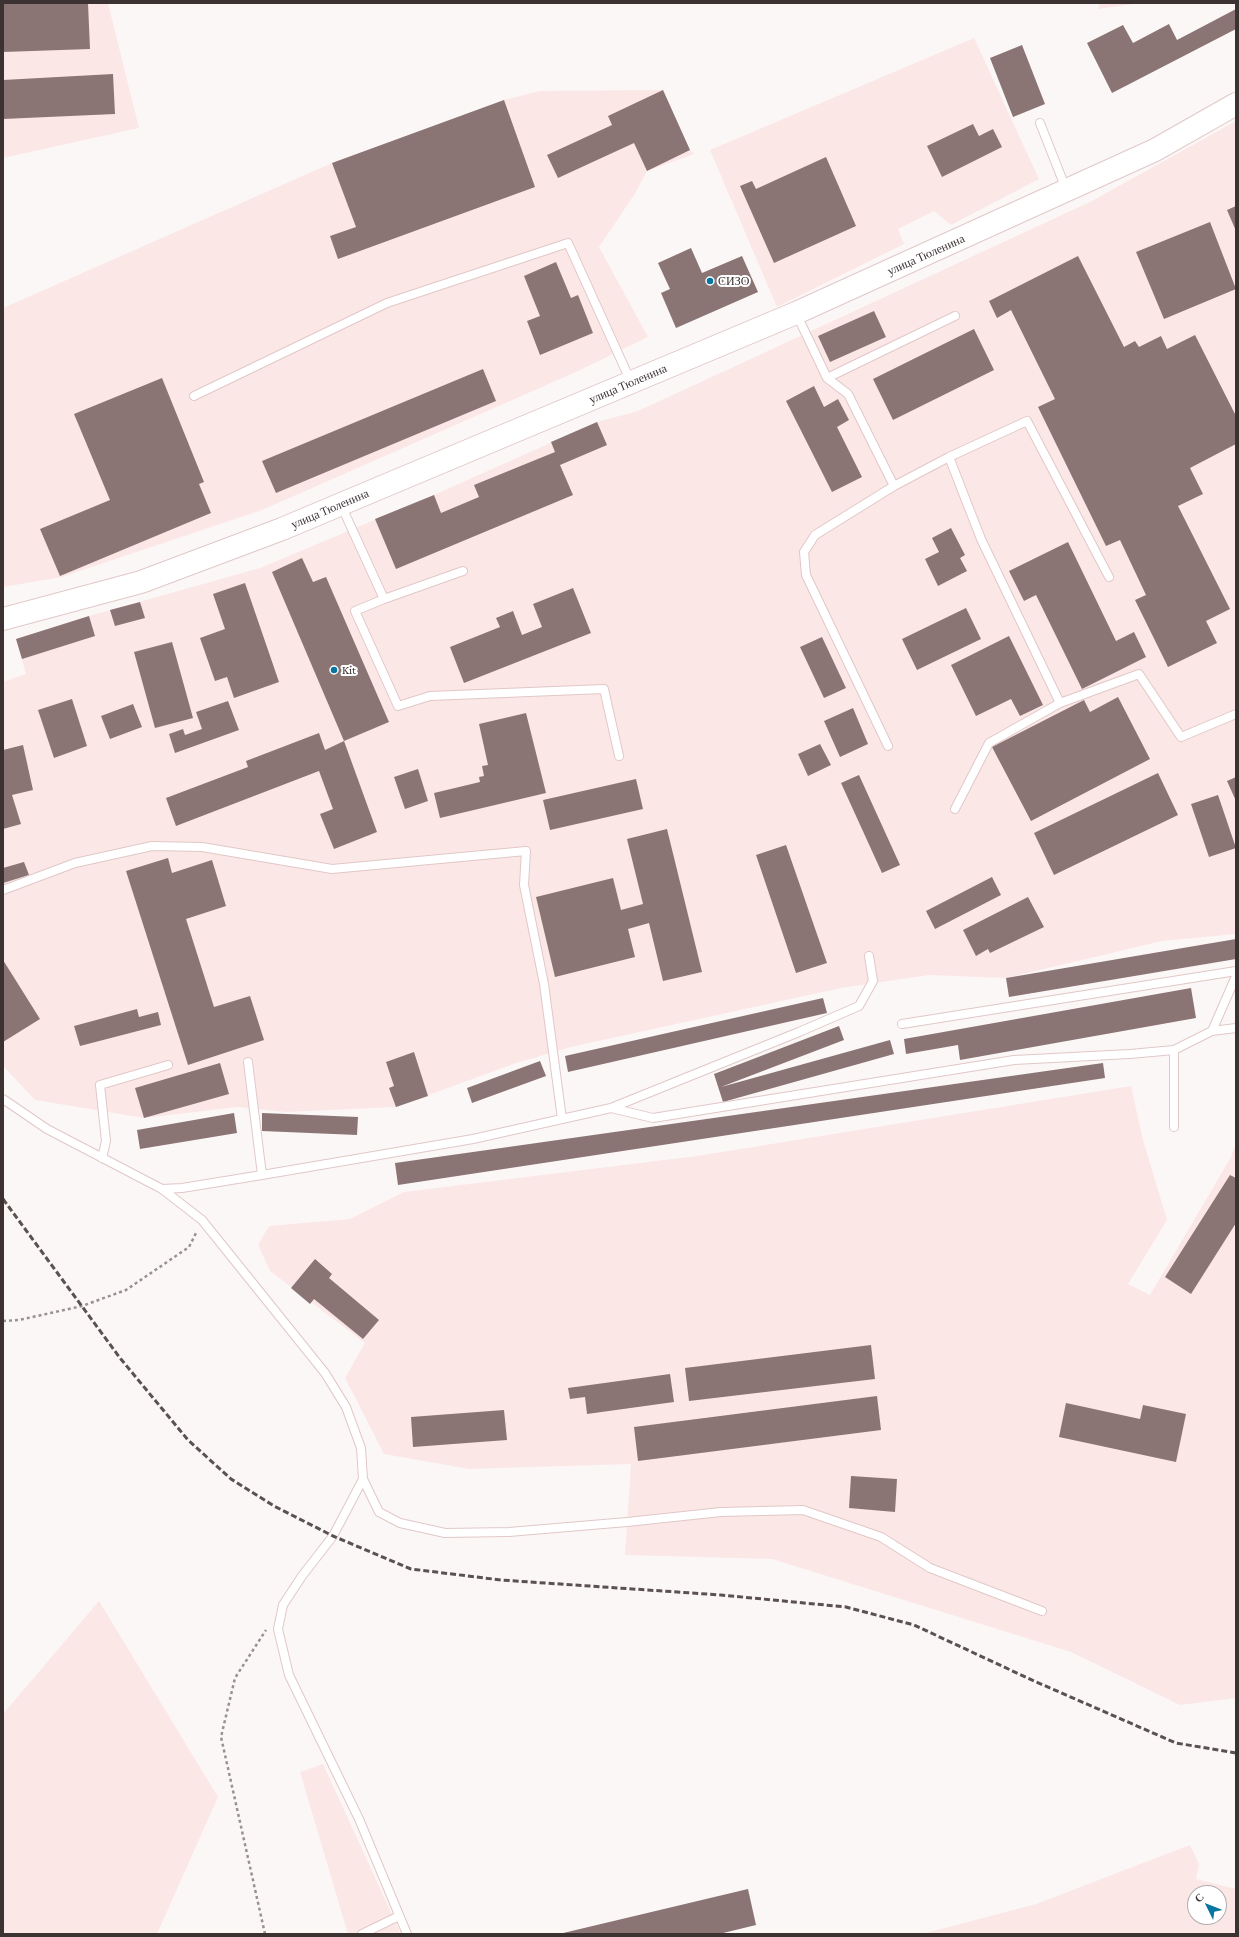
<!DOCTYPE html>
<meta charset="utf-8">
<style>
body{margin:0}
#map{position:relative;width:1239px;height:1937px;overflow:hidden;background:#fcf7f7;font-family:"Crimson Pro",serif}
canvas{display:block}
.frame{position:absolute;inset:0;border:4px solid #3c3232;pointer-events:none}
.north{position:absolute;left:1187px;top:1885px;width:40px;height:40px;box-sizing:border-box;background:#fff;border:1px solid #b1adad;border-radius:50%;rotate:313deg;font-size:11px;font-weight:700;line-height:16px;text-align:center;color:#3c3232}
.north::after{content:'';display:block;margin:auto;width:14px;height:18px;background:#0675a0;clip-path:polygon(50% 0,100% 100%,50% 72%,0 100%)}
</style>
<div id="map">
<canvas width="1239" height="1937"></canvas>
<div class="frame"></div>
<div class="north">С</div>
</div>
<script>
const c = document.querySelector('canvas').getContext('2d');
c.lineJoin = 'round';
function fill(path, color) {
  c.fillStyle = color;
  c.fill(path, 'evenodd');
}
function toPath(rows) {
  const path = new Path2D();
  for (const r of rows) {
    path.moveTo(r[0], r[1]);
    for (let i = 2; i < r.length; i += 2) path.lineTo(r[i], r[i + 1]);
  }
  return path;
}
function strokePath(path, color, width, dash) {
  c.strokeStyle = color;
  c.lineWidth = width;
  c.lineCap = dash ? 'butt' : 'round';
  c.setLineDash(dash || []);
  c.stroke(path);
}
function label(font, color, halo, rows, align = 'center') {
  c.font = font + ' "Crimson Pro",serif';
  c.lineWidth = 4;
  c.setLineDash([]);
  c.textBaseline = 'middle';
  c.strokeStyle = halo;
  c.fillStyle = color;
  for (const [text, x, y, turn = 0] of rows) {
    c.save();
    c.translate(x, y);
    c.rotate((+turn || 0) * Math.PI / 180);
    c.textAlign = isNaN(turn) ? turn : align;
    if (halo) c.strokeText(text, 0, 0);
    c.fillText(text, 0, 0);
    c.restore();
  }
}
fill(toPath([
 [3,3,108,3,139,128,3,158],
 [1100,3,1142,3,1098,9],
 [974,38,1039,179,951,225,934,211,898,229,904,244,777,307,710,150],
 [663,90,690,150,694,154,647,171,636,192,599,247,648,337,576,372,262,510,62,577,3,587,3,308,332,163,504,100,540,91],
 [1236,121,1236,934,1162,941,1006,978,929,975,841,988,571,1047,516,1063,396,1107,286,1112,238,1107,144,1118,35,1100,3,1066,3,682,26,674,16,639,89,616,260,568,434,495,597,422,638,411,1090,202],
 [1131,1086,1143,1140,1167,1220,1128,1284,1150,1295,1231,1157,1236,1143,1236,1698,1180,1705,1071,1652,772,1559,625,1555,631,1464,469,1469,384,1454,345,1378,365,1343,270,1271,258,1245,269,1226,350,1219,404,1192,697,1156],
 [99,1601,218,1797,157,1934,3,1934,3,1714],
 [323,1764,401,1934,348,1934,300,1772],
 [1190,1845,1199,1864,1196,1879,1236,1889,1236,1934,922,1934,1036,1904],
 [1195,1893,1219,1893,1219,1917,1195,1917]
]), '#fce7e7');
fill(toPath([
 [3,3,88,3,90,49,3,52],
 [1236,9,1236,29,1112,93,1087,43,1123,25,1133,43,1169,24,1177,40],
 [1022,45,1045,104,1013,117,990,58],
 [113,74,115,114,3,119,3,80],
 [663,90,690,150,647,171,634,143,558,178,547,155,612,125,608,116],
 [504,100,535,187,338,259,330,236,356,227,332,163],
 [973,124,979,136,993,129,1002,147,942,177,927,146],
 [826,157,856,226,774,263,740,186,752,181,756,189],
 [1236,206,1236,231,1227,210],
 [1210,222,1236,289,1164,319,1136,252],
 [691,248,702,273,742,256,758,292,676,328,661,293,670,289,658,263],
 [1078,256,1124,347,1135,341,1139,347,1161,336,1167,349,1195,335,1236,416,1236,444,1190,468,1203,494,1178,506,1230,609,1206,621,1217,643,1168,667,1135,600,1146,595,1120,540,1106,546,1038,407,1055,399,1011,310,997,318,989,301],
 [556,262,571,298,578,295,593,333,540,355,527,321,540,316,524,276],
 [874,311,886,337,830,362,818,336],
 [974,329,994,370,893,420,873,379],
 [483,369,496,401,276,493,262,461],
 [162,378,204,482,199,484,211,513,60,576,40,529,110,500,74,414],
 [814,386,824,407,838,399,849,420,837,427,862,477,832,492,786,401],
 [597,422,607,445,560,465,573,495,396,569,375,519,434,495,441,513,479,497,474,485,555,452,551,442],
 [951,528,965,555,960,558,967,571,938,586,925,559,939,552,932,538],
 [1068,542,1116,641,1134,632,1146,657,1082,689,1036,595,1024,601,1009,571],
 [302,558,313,582,326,577,389,722,344,741,377,832,334,849,320,814,333,809,319,771,176,826,166,798,248,767,246,761,319,733,325,750,344,741,272,572],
 [245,583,279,682,234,698,227,677,215,681,200,638,225,629,213,594],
 [573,588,591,633,464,683,450,647,500,627,496,618,513,611,522,635,542,627,533,604],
 [140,602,145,618,115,626,110,610],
 [966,608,981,639,917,670,902,639],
 [89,616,95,636,22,659,16,639],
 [1009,636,1043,705,1020,716,1011,699,976,716,951,665],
 [822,637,846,688,824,698,800,647],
 [172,642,193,718,155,728,134,652],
 [1118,697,1150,759,1031,821,992,747,1084,700,1090,712],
 [72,699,87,746,54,758,38,710],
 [228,701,239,730,175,753,169,734,183,729,185,735,202,729,196,712],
 [133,704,142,727,110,739,101,716],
 [853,708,868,744,840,757,824,721],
 [526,713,546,793,440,818,434,793,480,782,479,777,484,776,482,766,488,765,479,724],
 [820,744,831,765,808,776,798,754],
 [23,745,33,790,12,795,21,824,3,829,3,750],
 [418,769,428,801,405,809,394,777],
 [1158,773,1178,815,1054,875,1034,833],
 [859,775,900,865,882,873,841,783],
 [1236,777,1236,801,1227,781],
 [636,779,643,809,550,830,543,800],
 [1218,795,1236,848,1209,857,1191,804],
 [667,829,702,972,663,981,649,923,628,929,635,957,555,977,536,897,613,878,621,910,643,904,627,839],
 [786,845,827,963,796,973,756,855],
 [168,858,172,873,212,860,226,906,186,919,214,1007,250,996,264,1040,188,1065,126,871],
 [24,862,29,875,3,883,3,868],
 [992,877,1001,895,935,929,926,911],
 [1028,897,1044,927,990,953,988,949,976,956,963,930],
 [1236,939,1236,959,1009,997,1006,978],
 [3,960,40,1019,3,1042],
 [1191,988,1196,1018,960,1060,958,1045,906,1054,904,1039],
 [823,998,827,1013,568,1072,565,1056],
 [137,1009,139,1017,158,1012,161,1025,80,1046,74,1026],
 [839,1026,844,1040,721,1087,890,1040,894,1054,723,1102,714,1074],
 [414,1052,428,1096,396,1107,389,1088,394,1086,386,1062],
 [540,1061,546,1076,472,1103,467,1088],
 [220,1063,229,1094,144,1118,135,1088],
 [1103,1063,1105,1078,398,1185,395,1163],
 [234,1113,237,1133,140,1149,137,1130],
 [262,1113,358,1117,357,1135,262,1131],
 [1230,1175,1236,1178,1236,1223,1191,1294,1165,1277],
 [315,1259,332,1274,329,1278,379,1320,363,1339,314,1299,310,1304,291,1288],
 [871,1345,875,1379,689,1401,685,1368],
 [670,1374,674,1402,587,1414,585,1397,570,1399,568,1388],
 [877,1396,881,1430,638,1461,634,1427],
 [1066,1403,1140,1419,1143,1405,1186,1414,1176,1462,1059,1437],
 [504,1410,507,1440,413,1447,411,1417],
 [851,1476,897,1479,895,1512,849,1508],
 [748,1889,756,1925,719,1934,559,1934]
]), '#8a7474');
const service = toPath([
 [1040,123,1066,189],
 [796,313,827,378,848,394,894,486,949,457,981,539,1060,703,1139,674,1181,737,1236,714],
 [827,378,955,316],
 [194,396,387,303,568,243,631,382],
 [949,457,1027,421,1109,577],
 [341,505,384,599,355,611,398,706,430,696,604,689,619,756],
 [384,599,463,571],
 [888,746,806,575,804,552,815,535,894,486],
 [955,809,989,743,1060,703],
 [3,890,75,863,152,846,202,847,332,869,526,851,524,885,544,984,562,1119],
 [902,1024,1236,971],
 [1212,1031,1236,1028],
 [248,1062,262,1175],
 [3,1099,47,1129,162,1189,182,1188,262,1175,473,1139,611,1108,799,1032,859,1006,873,981,869,956],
 [611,1108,653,1118,1014,1060,1130,1054,1174,1050,1212,1031,1236,976],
 [1174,1127,1174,1050],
 [102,1158,106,1141,100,1085,168,1065],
 [162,1189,202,1220,325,1373,346,1407,361,1448,363,1479,379,1512,400,1523,445,1533,509,1532,627,1522,721,1512,803,1510,881,1537,930,1568,1042,1611],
 [363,1479,333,1536,302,1576,283,1605,278,1629,289,1675,359,1819,407,1934],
 [362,1934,399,1916]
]);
const secondary = toPath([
 [3,619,141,582,282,529,796,313,1155,150,1236,104]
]);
strokePath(service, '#e0c8c7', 10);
strokePath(secondary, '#e0c8c7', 24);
strokePath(toPath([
 [3,1321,19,1320,82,1306,126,1290,189,1247,197,1231],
 [265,1934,221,1737,235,1678,266,1630]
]), '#999191', 2.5, [3, 3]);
strokePath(service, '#fff', 8);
strokePath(secondary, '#fff', 22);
strokePath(toPath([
 [3,1199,120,1358,188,1440,231,1479,274,1506,333,1536,411,1569,501,1580,721,1595,846,1607,914,1625,1034,1681,1176,1743,1236,1753]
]), '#5a5151', 3, [6, 3]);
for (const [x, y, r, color] of [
 [710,281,4,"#0675a0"],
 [334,670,4,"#0675a0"]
]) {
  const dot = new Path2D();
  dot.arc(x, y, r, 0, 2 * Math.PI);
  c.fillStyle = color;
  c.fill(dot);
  strokePath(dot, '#fff', 1.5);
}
label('12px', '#3c3232', '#fff', [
 ["улица Тюленина",926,255,-24],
 ["улица Тюленина",628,384,-23],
 ["улица Тюленина",330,509,-23]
]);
label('12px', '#3c3232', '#fff', [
 ["СИЗО",718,281],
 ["Kit",342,670]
], 'left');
</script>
